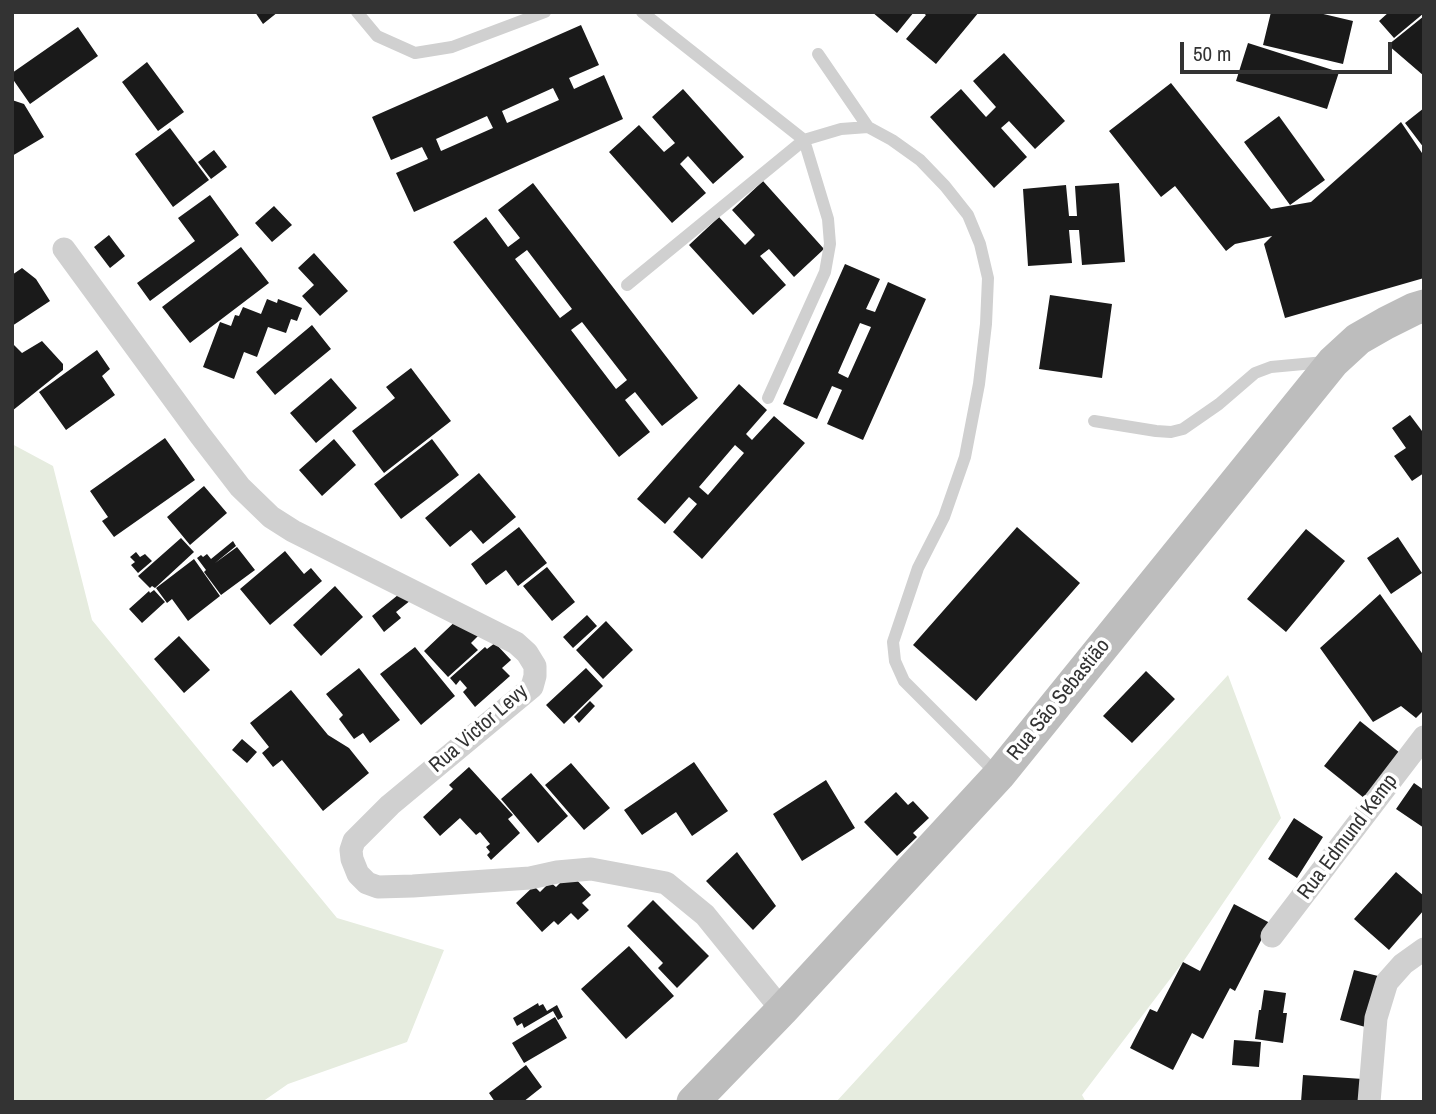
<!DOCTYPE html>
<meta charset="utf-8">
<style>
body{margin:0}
#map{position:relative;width:1436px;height:1114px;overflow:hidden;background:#fff;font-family:"Archivo Narrow",sans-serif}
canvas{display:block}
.frame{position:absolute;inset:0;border:14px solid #333;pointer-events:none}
.scale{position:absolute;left:1180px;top:42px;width:212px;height:32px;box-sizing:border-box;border:4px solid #333;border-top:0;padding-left:9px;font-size:21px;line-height:24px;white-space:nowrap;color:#333;-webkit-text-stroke:5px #fff;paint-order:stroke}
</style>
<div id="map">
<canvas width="1436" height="1114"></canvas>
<div class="frame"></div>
<div class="scale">50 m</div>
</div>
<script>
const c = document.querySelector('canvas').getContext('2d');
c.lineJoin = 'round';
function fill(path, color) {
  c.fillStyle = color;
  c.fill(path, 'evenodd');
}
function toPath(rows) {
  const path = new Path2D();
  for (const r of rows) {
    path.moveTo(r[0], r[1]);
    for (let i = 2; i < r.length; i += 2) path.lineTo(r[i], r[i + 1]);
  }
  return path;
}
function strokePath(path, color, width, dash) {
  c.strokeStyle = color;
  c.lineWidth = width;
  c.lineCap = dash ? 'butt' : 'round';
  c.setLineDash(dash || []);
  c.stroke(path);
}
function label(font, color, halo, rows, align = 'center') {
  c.font = font + ' "Archivo Narrow",sans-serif';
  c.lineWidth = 7;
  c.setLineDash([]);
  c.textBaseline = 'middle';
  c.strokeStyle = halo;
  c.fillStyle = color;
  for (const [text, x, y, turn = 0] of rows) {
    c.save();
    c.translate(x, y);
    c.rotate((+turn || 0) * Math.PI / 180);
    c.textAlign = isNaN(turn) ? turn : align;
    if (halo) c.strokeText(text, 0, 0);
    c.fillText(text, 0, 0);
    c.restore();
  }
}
fill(toPath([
 [12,444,53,466,92,620,337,918,444,950,407,1042,288,1084,262,1102,12,1102],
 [1228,675,1281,818,1183,962,1082,1095,1086,1102,836,1102]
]), '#e6ecdf');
fill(toPath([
 [255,12,278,12,263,24],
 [872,12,914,12,897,33],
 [922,12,979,12,936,64,906,39,926,15],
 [1271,12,1315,12,1353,21,1343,64,1263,45],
 [1389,12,1424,12,1424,13,1394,38,1379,21],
 [1424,16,1424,76,1388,45],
 [581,25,599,65,569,78,574,89,604,75,623,119,414,212,396,173,428,159,422,147,391,160,372,117],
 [553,88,559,100,507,123,502,111],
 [487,116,493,128,441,151,436,139],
 [78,27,98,56,30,104,12,78,12,73],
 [1248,43,1339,72,1327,109,1236,81],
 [1004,53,1065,121,1035,149,1009,121,1001,128,1027,157,994,188,930,117,961,89,986,117,996,107,973,81],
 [147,62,184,112,158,131,122,82],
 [1171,83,1271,209,1311,202,1401,122,1422,153,1424,152,1424,278,1285,318,1264,244,1272,236,1235,244,1226,251,1175,186,1161,197,1109,131],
 [683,89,744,157,713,184,688,156,680,164,706,193,672,223,609,152,639,125,664,152,675,143,652,117],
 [12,100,24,104,44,137,12,156],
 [1424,108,1424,148,1405,123],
 [1279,116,1325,180,1290,205,1244,142],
 [170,128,209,180,173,207,135,154],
 [214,150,227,167,211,179,198,162],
 [763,181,824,249,794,277,769,249,760,256,786,285,753,315,689,245,719,217,745,245,755,235,732,210],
 [533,183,698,398,662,426,635,392,625,400,650,432,619,457,453,242,486,217,508,247,520,238,498,210],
 [527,250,572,309,560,318,515,259],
 [582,322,627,380,616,389,571,330],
 [1119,183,1125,262,1082,265,1079,230,1069,230,1072,263,1028,266,1023,189,1066,185,1069,216,1077,216,1075,186],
 [210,195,239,235,150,301,137,283,195,241,178,218],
 [274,206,292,225,272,242,255,223],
 [109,235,125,256,110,268,94,247],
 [241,247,269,283,190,343,162,307],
 [314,253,348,291,320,316,302,296,314,285,298,268],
 [845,264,880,279,866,309,875,312,888,282,926,299,863,440,827,424,842,390,832,386,817,419,783,404],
 [860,323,871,327,848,378,838,373],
 [22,268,36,279,50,301,12,326,12,275],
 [1050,295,1112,304,1102,378,1039,369],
 [267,299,277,303,278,299,302,308,297,321,291,319,286,333,268,327,257,357,244,352,234,379,203,367,220,322,231,326,235,315,239,316,243,307,261,314],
 [312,325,331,349,275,395,256,372],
 [42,341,63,364,63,370,12,411,12,347,14,345,22,353],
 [97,350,110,369,102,376,115,395,66,430,39,392],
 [411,368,451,421,384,473,352,431,395,398,386,387],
 [331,378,357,408,316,443,290,413],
 [739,384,767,410,746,434,752,440,774,416,805,443,702,559,673,532,697,504,689,497,665,524,637,499],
 [735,445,744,453,708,495,699,487],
 [1410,415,1422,431,1424,430,1424,473,1412,481,1394,456,1406,448,1392,428],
 [165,438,195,480,114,537,102,521,108,517,90,491],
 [334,439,356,465,322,496,299,470],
 [432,439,459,475,401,519,374,484],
 [479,473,516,517,483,544,471,530,450,547,425,518],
 [204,486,227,513,190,545,167,517],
 [519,527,547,563,518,586,506,570,486,585,471,564],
 [1017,527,1080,583,976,701,913,645],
 [1306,529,1345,561,1286,632,1247,599],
 [1398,537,1422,573,1391,594,1367,558],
 [181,538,194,552,155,588,152,586,150,588,138,576],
 [233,541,236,546,215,563,237,547,255,570,221,595,204,572,206,570,197,558,201,555,203,557,207,554,211,559],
 [285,551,304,574,311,568,322,581,270,625,240,589],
 [136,552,140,557,145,554,152,561,138,573,131,565,135,562,130,557],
 [194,559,220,596,188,621,172,599,167,603,156,588],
 [547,567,575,602,552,621,523,586],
 [335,586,363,617,321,656,293,625],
 [154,590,165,602,142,623,129,609,149,591,150,593],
 [1380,594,1424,656,1424,710,1416,718,1401,706,1373,722,1320,648],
 [398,595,411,600,396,612,401,618,384,632,372,616],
 [587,615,597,626,573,648,563,637],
 [461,616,479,635,471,643,478,650,448,677,424,651],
 [606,621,633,650,603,679,576,650],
 [179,636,210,670,184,693,154,659],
 [495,643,511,660,502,668,510,676,475,707,463,692,467,688,460,680,456,685,450,678,485,647,487,649],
 [415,647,455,696,421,725,380,674],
 [359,668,400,720,370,743,363,733,354,739,339,719,343,715,326,694],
 [586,668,603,686,564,724,546,705],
 [1146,671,1175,699,1132,743,1103,716],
 [291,690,328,735,349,748,369,773,323,811,282,760,273,767,262,753,269,747,250,723],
 [590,701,595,706,579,723,574,717],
 [1360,721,1400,753,1364,798,1324,766],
 [242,739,257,752,247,763,232,750],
 [694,762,728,811,692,836,676,812,642,835,624,810],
 [571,763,610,808,584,830,545,785],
 [469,767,513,815,508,819,520,833,491,860,487,855,490,852,486,847,490,844,480,832,476,835,460,818,440,836,423,817,453,789,449,785],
 [531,773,568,816,538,843,501,799],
 [826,780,855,828,802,861,773,814],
 [1414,783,1424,790,1424,828,1396,809],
 [896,792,908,805,913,801,929,818,913,833,917,837,897,856,864,822],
 [1294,818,1323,837,1297,878,1268,859],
 [737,852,776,906,753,930,706,881],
 [1396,872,1424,896,1424,910,1389,950,1354,919],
 [570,873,591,895,582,903,589,910,578,920,571,913,558,925,554,921,542,932,516,903,534,886,540,892,550,882,556,887],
 [653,900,709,956,677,988,658,968,663,963,627,926],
 [1234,904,1270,923,1235,991,1230,988,1203,1039,1192,1033,1173,1070,1130,1048,1150,1009,1157,1012,1183,962,1200,971],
 [629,946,674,996,626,1039,581,989],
 [1354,970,1382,977,1369,1028,1340,1020],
 [1264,990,1286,993,1283,1013,1287,1013,1283,1043,1255,1039,1259,1010,1261,1010],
 [538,1003,539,1006,543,1004,547,1011,557,1005,563,1017,558,1020,553,1011,524,1028,522,1023,517,1026,513,1018],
 [555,1017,567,1038,524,1063,512,1043],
 [1234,1040,1261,1042,1259,1067,1232,1065],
 [526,1065,542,1087,523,1102,495,1102,489,1093],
 [1303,1075,1363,1079,1362,1102,1301,1102]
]), '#1a1a1a');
strokePath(toPath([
 [357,12,377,36,415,53,452,47,545,12],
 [642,12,804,140,841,129,868,127,892,140,920,160,945,186,968,215,980,244,988,278,986,324,979,384,965,457,944,517,918,568,893,642,895,661,904,681,998,775],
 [818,54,868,127],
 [627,285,804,140,828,219,830,244,825,272,768,398],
 [1094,421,1156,431,1171,432,1183,429,1219,404,1255,373,1271,367,1325,362]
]), '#d0d0d0', 12);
strokePath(toPath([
 [64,249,200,435,240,487,271,517,293,531,516,643,527,653,535,666,535,676,532,687,390,805,354,841,351,850,352,859,358,874,367,883,378,887,413,886,530,878,557,872,591,869,666,883,705,915,782,1010],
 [1272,936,1424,737],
 [1369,1102,1376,1018,1387,982,1403,964,1424,949]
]), '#d0d0d0', 23);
strokePath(toPath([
 [693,1102,782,1010,999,775,1333,362,1358,339,1386,323,1414,309,1424,306]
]), '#bdbdbd', 33);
label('21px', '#333', '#fff', [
 ["Rua São Sebastião",1059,700,-51],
 ["Rua Victor Levy",479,729,-41],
 ["Rua Edmund Kemp",1348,837,-53]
]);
</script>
